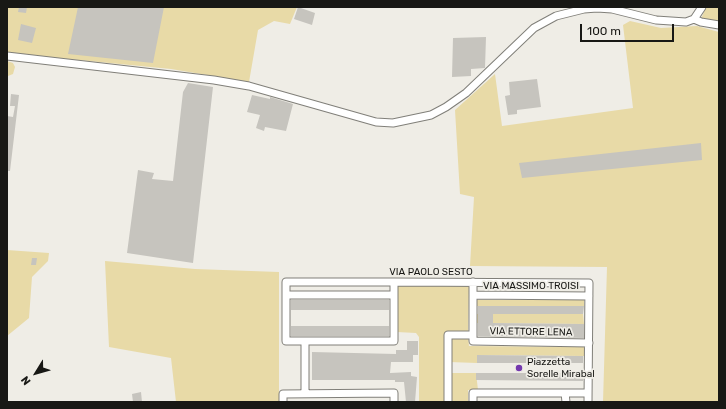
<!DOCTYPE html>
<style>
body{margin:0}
#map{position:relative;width:726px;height:409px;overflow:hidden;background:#efede6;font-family:Rubik,sans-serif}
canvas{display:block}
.frame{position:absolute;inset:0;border:8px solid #181815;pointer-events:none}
.north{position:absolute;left:16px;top:353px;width:40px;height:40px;-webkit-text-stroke:3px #efede6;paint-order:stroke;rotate:233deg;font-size:11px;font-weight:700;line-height:16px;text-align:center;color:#181815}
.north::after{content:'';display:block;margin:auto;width:14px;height:18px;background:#181815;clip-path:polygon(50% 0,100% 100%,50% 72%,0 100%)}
.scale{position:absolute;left:580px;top:24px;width:94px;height:18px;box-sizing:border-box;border:2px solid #181815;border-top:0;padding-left:5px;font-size:12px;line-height:14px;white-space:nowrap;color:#181815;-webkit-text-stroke:3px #efede6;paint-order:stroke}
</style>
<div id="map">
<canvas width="726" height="409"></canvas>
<div class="frame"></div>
<div class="north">N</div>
<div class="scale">100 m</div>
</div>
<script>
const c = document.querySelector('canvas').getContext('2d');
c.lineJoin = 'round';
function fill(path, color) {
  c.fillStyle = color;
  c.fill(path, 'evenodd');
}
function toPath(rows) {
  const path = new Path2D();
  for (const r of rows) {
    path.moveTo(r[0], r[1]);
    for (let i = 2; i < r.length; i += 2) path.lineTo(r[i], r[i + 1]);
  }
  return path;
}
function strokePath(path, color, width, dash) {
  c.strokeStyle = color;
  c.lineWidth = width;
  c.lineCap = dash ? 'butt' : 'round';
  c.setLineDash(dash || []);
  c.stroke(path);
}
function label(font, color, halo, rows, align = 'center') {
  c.font = font + ' Rubik,sans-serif';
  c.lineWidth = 3.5;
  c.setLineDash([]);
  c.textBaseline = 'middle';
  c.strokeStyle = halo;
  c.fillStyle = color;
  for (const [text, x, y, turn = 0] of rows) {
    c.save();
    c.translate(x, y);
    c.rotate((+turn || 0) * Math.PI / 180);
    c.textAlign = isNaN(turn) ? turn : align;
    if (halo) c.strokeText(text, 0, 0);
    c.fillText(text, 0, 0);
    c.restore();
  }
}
fill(toPath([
 [7,7,297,7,290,24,274,21,258,30,249,82,171,69,7,53],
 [706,7,719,7,719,23,701,19],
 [630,21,661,28,697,26,719,32,719,402,603,402,607,267,470,266,474,197,460,194,455,110,495,74,502,126,633,108,623,25],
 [7,61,13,63,15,67,13,74,8,76,7,76],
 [7,250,49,253,48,261,32,277,29,318,7,336],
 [105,261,195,269,279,272,279,402,176,402,171,358,109,347],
 [397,285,469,286,468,333,448,334,446,402,419,402,419,337,416,333,397,332],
 [477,300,584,300,584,306,477,306],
 [477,314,583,314,584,324,477,323],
 [468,336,469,346,584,347,584,356,477,355,477,363,449,362,449,337],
 [449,373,476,373,478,390,468,390,468,402,450,402]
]), '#e8daa7');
fill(toPath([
 [19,7,27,7,26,13,18,12],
 [78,7,164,7,153,63,68,54],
 [298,7,315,13,312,25,294,19],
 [21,24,36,28,32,43,18,40],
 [486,37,485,68,471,69,471,76,452,77,453,38],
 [537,79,541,107,517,110,517,114,508,115,505,96,510,95,509,82],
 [188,83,213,87,193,263,127,253,138,170,154,173,152,179,173,181,183,92],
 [11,94,19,95,10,171,7,171,7,116,13,117,15,106,10,106],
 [252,95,270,99,270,97,293,104,286,131,265,127,264,131,256,128,260,115,247,112],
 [701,143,702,160,522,178,519,163],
 [32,258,37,258,36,265,31,265],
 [291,300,389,300,389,310,291,310],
 [478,306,584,306,583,314,493,314,493,323,584,324,584,338,478,336],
 [291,326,389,326,389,336,291,336],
 [407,341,418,341,418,355,413,355,413,362,391,362,390,373,411,372,411,376,417,377,415,402,406,402,404,382,395,382,395,380,312,380,312,352,396,354,396,350,407,350],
 [477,355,583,356,583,363,477,363],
 [476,373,583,373,583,381,476,380],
 [141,392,142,402,133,402,132,394]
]), '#c6c4be');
const minor = toPath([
 [694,19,701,22,719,25],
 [7,56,214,80,249,86,376,122,393,123,431,115,446,107,466,93,534,28,556,16,584,9,597,8,612,9,656,20,686,22,694,19,702,7],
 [394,282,394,341,286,341,286,282,394,282,589,283,588,402],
 [473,282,473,341,589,343],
 [286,295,394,295],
 [473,295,589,296],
 [305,393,305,341],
 [565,393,566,402],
 [283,402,283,394,394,393,394,402],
 [448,402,448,335,473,335],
 [473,402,473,393,588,393]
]);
strokePath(minor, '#807f79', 9);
strokePath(minor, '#fff', 7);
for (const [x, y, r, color] of [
 [519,368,4,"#7438ae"]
]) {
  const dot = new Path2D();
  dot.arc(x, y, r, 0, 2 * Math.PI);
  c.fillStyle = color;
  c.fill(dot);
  strokePath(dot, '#efede6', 1.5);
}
label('10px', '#181815', '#efede6', [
 ["VIA PAOLO SESTO",431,272],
 ["VIA MASSIMO TROISI",531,286],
 ["VIA ETTORE LENA",531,332,1]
]);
label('10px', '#181815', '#efede6', [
 ["Piazzetta",527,362],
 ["Sorelle Mirabal",527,374]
], 'left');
</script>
